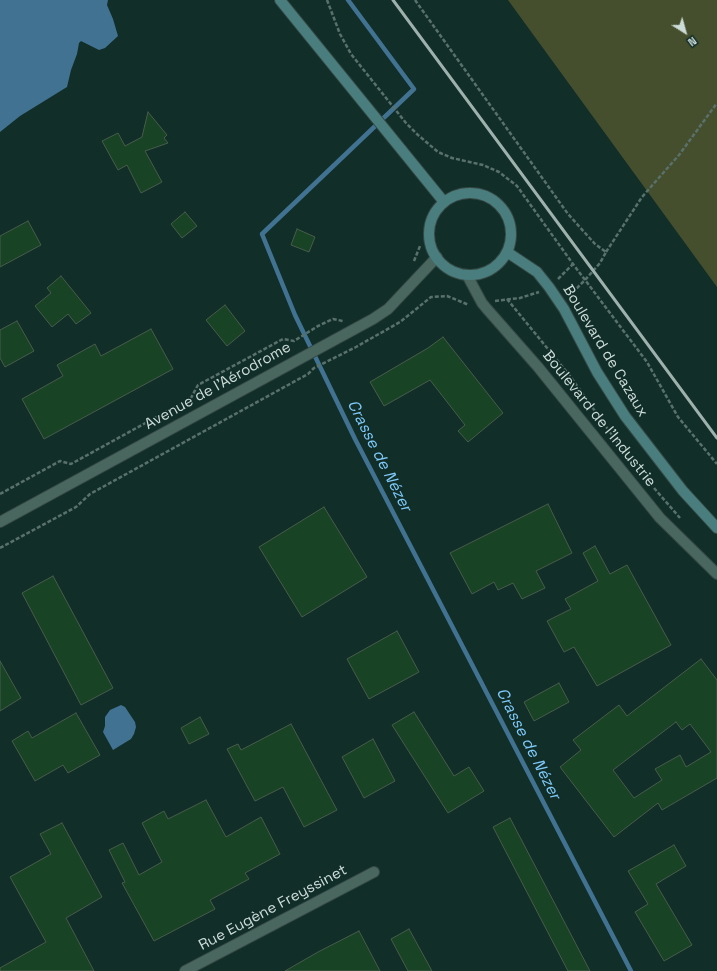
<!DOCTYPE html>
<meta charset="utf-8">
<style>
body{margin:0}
#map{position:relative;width:717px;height:971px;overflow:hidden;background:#122e29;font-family:"Space Grotesk",sans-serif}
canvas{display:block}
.north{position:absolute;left:665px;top:12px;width:40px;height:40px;-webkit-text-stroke:3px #122e29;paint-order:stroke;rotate:143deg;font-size:11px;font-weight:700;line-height:16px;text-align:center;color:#ccdcd8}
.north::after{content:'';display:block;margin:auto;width:14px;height:18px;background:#ccdcd8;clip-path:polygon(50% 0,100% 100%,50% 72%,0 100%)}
</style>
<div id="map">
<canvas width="717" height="971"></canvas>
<div class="north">N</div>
</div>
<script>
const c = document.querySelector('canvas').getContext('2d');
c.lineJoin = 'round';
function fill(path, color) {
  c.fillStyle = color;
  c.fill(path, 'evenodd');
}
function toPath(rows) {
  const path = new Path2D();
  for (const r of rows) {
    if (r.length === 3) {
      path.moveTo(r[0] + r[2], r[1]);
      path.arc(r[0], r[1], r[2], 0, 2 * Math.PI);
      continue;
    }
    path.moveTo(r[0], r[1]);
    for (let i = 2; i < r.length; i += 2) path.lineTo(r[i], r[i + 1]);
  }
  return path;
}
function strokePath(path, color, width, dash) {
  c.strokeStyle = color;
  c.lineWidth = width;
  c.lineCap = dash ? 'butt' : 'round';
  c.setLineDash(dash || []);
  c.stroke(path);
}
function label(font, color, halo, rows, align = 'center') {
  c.font = font + ' "Space Grotesk",sans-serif';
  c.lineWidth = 3.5;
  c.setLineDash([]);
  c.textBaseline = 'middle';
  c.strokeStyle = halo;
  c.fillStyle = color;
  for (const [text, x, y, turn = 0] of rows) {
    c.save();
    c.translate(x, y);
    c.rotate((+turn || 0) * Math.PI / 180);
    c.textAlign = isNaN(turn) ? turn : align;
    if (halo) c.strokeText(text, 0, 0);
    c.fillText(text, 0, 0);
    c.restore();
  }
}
fill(toPath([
 [508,0,717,0,717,287]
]), '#464f2d');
fill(toPath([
 [0,0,108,0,107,5,113,19,118,36,105,48,99,50,81,41,79,43,77,54,71,70,67,87,20,116,0,132],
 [121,705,125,707,135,722,136,727,134,734,131,739,113,750,103,732,105,726,105,717,110,710]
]), '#417291');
strokePath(toPath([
 [348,0,414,89,262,234,295,315,355,439,631,971]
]), '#417291', 4.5);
const building = toPath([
 [148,112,167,135,164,138,168,143,145,151,162,182,141,193,127,165,118,170,102,141,118,133,125,146,142,137,148,112],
 [185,212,197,226,182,238,171,224,185,212],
 [28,221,41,245,0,267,0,236,28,221],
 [297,229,315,237,309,252,291,245,297,229],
 [61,276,91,313,76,324,68,314,52,327,35,306,51,293,47,288,61,276],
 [225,305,245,331,227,346,206,320,225,305],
 [17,321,34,351,5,367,0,358,0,330,17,321],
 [151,329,173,369,44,439,22,399,63,376,57,365,95,344,101,356,151,329],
 [443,337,503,413,468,442,458,431,465,425,430,380,384,406,370,382,428,348,443,337],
 [548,504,572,553,536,571,545,588,522,599,513,583,498,590,494,582,472,594,450,553,548,504],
 [324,507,367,577,302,617,259,547,324,507],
 [595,546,610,574,627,565,671,645,597,686,574,647,564,652,547,621,571,609,565,599,598,581,583,553,595,546],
 [53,576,113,688,81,705,22,593,53,576],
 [397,631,419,672,369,699,347,659,397,631],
 [701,659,717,680,717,778,662,810,658,803,614,837,560,767,581,750,573,740,619,705,627,716,701,659],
 [676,722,682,730,690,724,711,752,686,767,680,755,655,769,662,780,634,798,613,770,676,722],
 [0,661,21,698,0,711,0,661],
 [559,683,569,702,534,721,524,702,559,683],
 [414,712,454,776,469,767,484,791,448,813,392,725,414,712],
 [76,713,100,755,68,773,63,765,35,781,12,741,28,731,32,738,76,713],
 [200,717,209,734,189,744,181,728,200,717],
 [291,724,337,810,304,827,283,787,255,801,227,749,238,744,241,750,291,724],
 [373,739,395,781,364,798,342,757,373,739],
 [206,800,226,837,261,817,280,854,245,873,249,879,210,900,215,909,154,941,122,883,125,882,109,850,123,843,139,875,162,862,142,823,164,811,168,819,206,800],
 [510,818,590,971,568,971,493,827,510,818],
 [62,823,102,897,66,918,94,971,0,971,0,968,46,942,10,877,51,854,40,834,62,823],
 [674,845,686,866,656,884,692,945,664,961,635,912,648,904,628,871,674,845],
 [409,929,432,971,408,971,391,939,409,929],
 [359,931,380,971,285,971,318,952,359,931]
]);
fill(building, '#184324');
strokePath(building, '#485c4c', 1);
const minor = toPath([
 [467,275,482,303,487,309,538,367,660,518,717,574],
 [0,522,373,319,388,309,437,257],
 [185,971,374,872]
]);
const secondary = toPath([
 [280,0,444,202],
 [470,234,41],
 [507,252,537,272,549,287,564,309,597,372,625,416,683,491,717,528]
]);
strokePath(minor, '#354945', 12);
strokePath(secondary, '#354945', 12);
strokePath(toPath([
 [327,0,340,34,351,54,406,123,418,135,438,152,452,158,483,165,499,172,517,186,573,264,647,362,678,417,717,464],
 [415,0,568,214,595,244,606,252,600,263,585,280,569,296],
 [606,252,642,197,679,155,717,103],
 [414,261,420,246],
 [558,279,573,264],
 [507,299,570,376,622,449],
 [495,301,520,298,539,292],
 [654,488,680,518],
 [0,494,60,461,71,464,191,398,198,385,283,339,294,341,318,326,333,319,343,321],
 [0,548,76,507,90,494,308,374,314,368,356,347,400,322,431,297,447,296,469,305]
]), '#59716c', 2.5, [4, 2]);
strokePath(minor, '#49665f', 10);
strokePath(secondary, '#4a7e7e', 10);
strokePath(toPath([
 [393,0,717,438]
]), '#9eb1ad', 3);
label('15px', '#ccdcd8', '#122e29', [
 ["Boulevard de Cazaux",605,351,59],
 ["Avenue de l'Aérodrome",218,386,-29],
 ["Boulevard de l'Industrie",599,419,51],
 ["Rue Eugène Freyssinet",273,908,-28]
]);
label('italic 16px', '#7ecafa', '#122e29', [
 ["Crasse de Nézer",379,456,63],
 ["Crasse de Nézer",528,744,63]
]);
</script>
